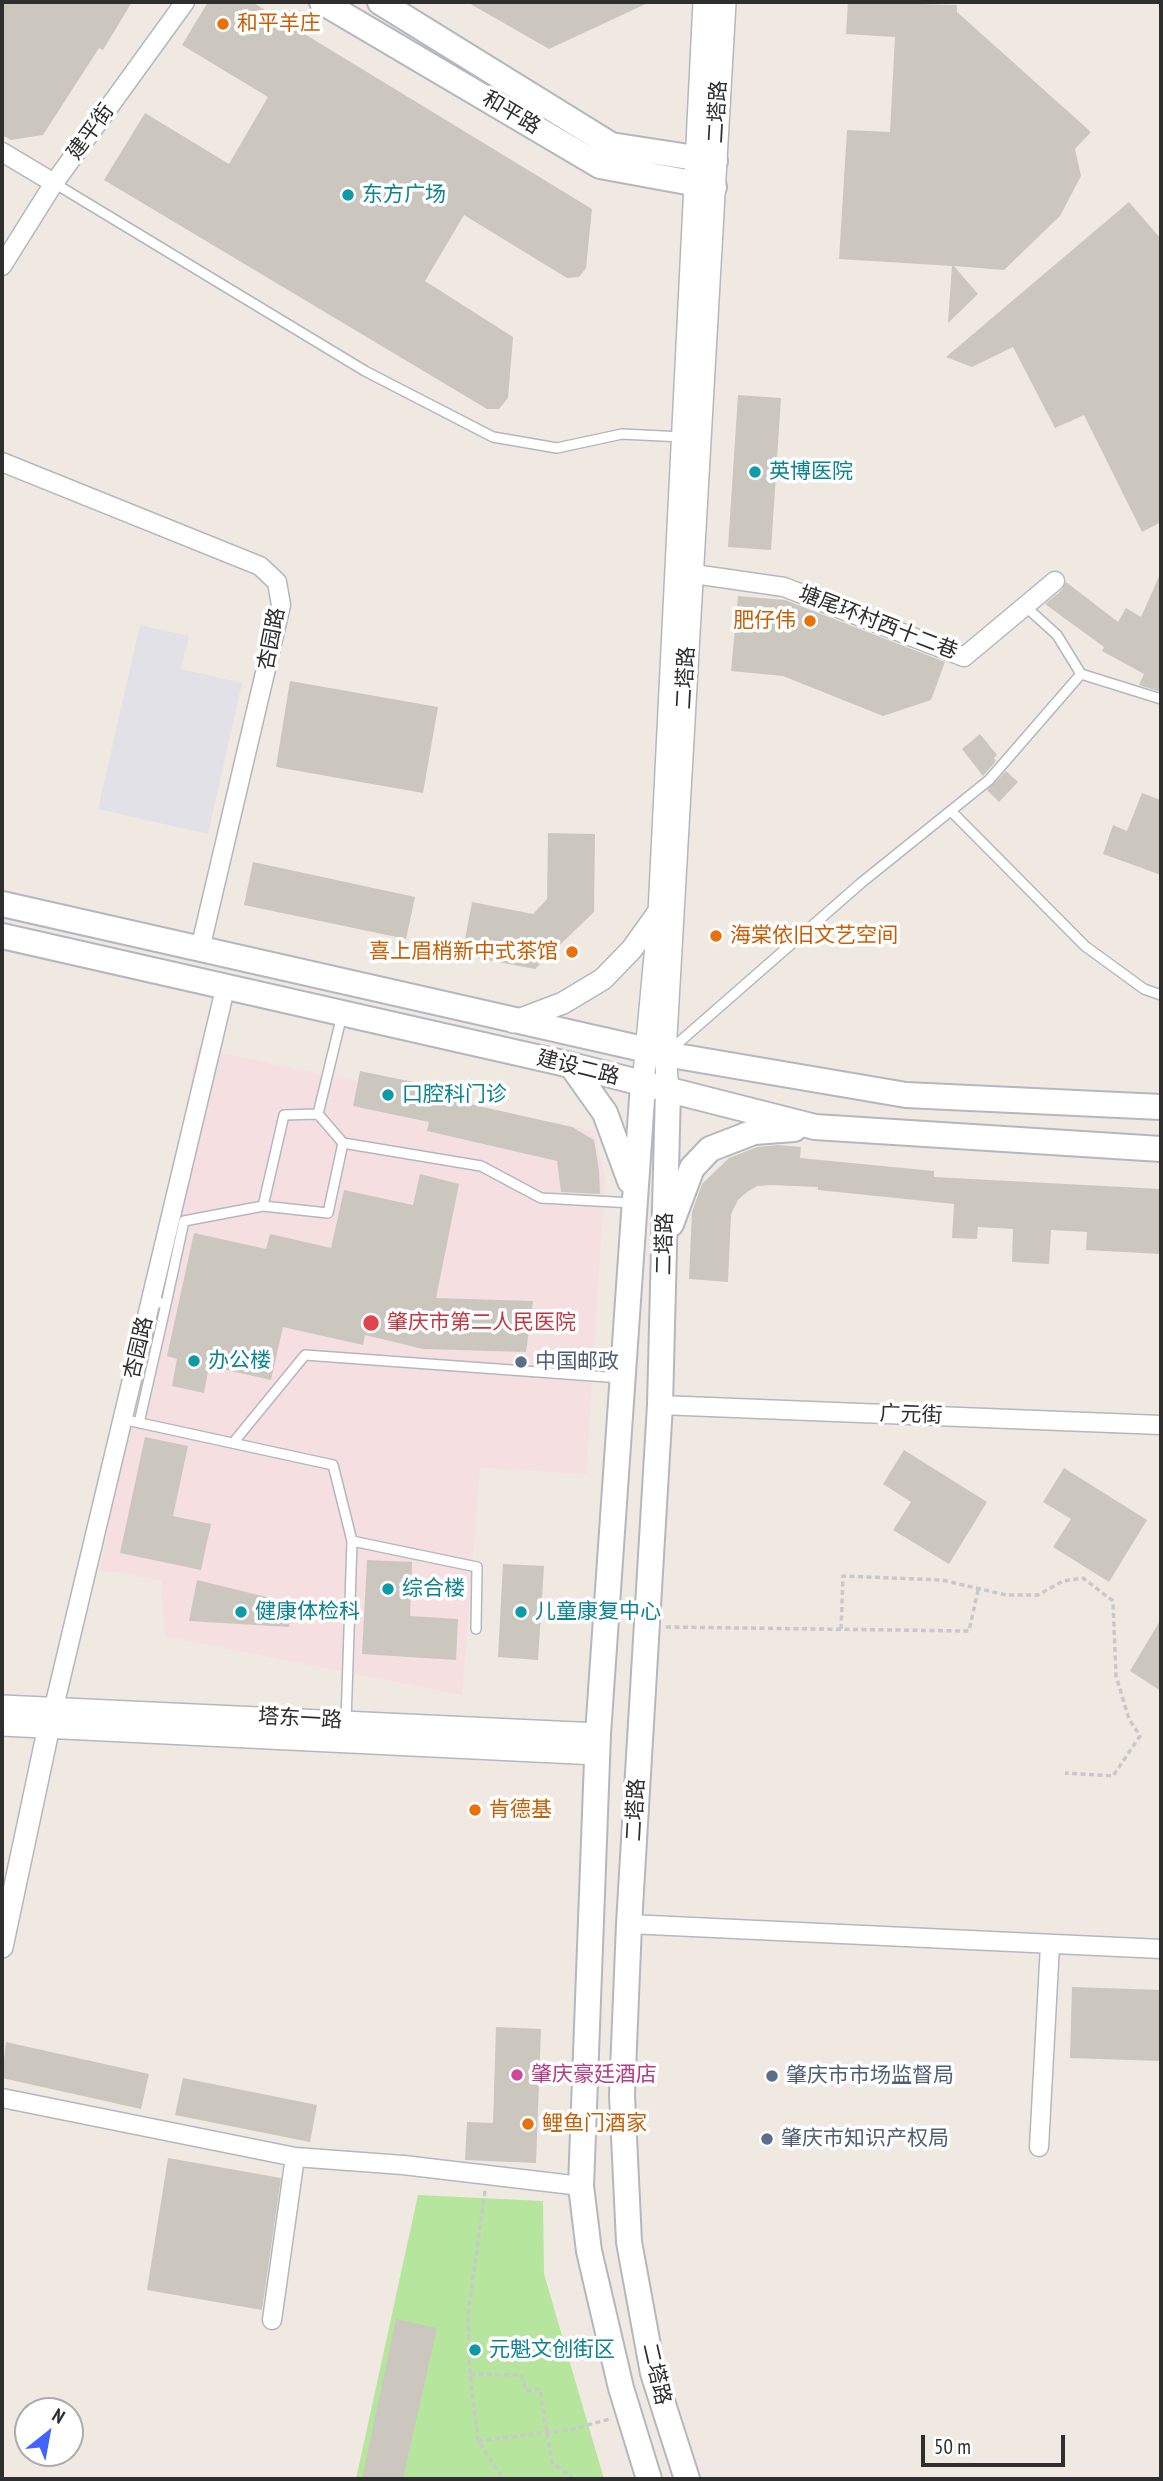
<!DOCTYPE html>
<meta charset="utf-8">
<style>
body{margin:0}
#map{position:relative;width:1163px;height:2481px;overflow:hidden;background:#efe9e1;font-family:"PT Sans Narrow",sans-serif}
canvas{display:block}
.frame{position:absolute;inset:0;border:4px solid #2e2e2e;pointer-events:none}
.north{position:absolute;left:14px;top:2397px;width:70px;height:70px;box-sizing:border-box;background:#fff;border:2px solid #ababab;border-radius:50%;rotate:31deg;font-size:19px;font-weight:700;line-height:28px;text-align:center;color:#2e2e2e}
.north::after{content:'';display:block;margin:auto;width:24px;height:32px;background:#4264fb;clip-path:polygon(50% 0,100% 100%,50% 72%,0 100%)}
.scale{position:absolute;left:921px;top:2435px;width:144px;height:32px;box-sizing:border-box;border:4px solid #2e2e2e;border-top:0;padding-left:9px;font-size:21px;line-height:24px;white-space:nowrap;color:#2e2e2e;-webkit-text-stroke:5px #fff;paint-order:stroke}
</style>
<div id="map">
<canvas width="1163" height="2481"></canvas>
<div class="frame"></div>
<div class="north">N</div>
<div class="scale">50 m</div>
</div>
<script>
const c = document.querySelector('canvas').getContext('2d');
c.lineJoin = 'round';
function fill(path, color) {
  c.fillStyle = color;
  c.fill(path, 'evenodd');
}
function toPath(rows) {
  const path = new Path2D();
  for (const r of rows) {
    path.moveTo(r[0], r[1]);
    for (let i = 2; i < r.length; i += 2) path.lineTo(r[i], r[i + 1]);
  }
  return path;
}
function strokePath(path, color, width, dash) {
  c.strokeStyle = color;
  c.lineWidth = width;
  c.lineCap = dash ? 'butt' : 'round';
  c.setLineDash(dash || []);
  c.stroke(path);
}
function label(font, color, halo, rows, align = 'center') {
  c.font = font + ' "PT Sans Narrow","Noto Sans SC",sans-serif';
  c.lineWidth = 7;
  c.setLineDash([]);
  c.textBaseline = 'middle';
  c.strokeStyle = halo;
  c.fillStyle = color;
  for (const [text, x, y, turn = 0] of rows) {
    c.save();
    c.translate(x, y);
    c.rotate((+turn || 0) * Math.PI / 180);
    c.textAlign = isNaN(turn) ? turn : align;
    if (halo) c.strokeText(text, 0, 0);
    c.fillText(text, 0, 0);
    c.restore();
  }
}
fill(toPath([
 [140,625,189,636,181,669,242,683,208,834,98,809]
]), '#e3e1e8');
fill(toPath([
 [197,1048,594,1131,605,1178,586,1474,480,1468,462,1695,165,1636,161,1580,100,1570]
]), '#f5dfe0');
fill(toPath([
 [418,2195,543,2201,544,2274,604,2479,356,2479]
]), '#b6e59e');
fill(toPath([
 [2,2,132,2,103,50,99,48,43,135,11,140,2,135],
 [208,2,252,2,592,209,586,268,579,277,567,278,464,215,425,281,513,337,508,398,499,409,487,409,104,180,145,113,229,164,268,97,182,45],
 [467,2,650,2,549,49],
 [848,2,957,5,957,12,1091,132,1075,149,1081,176,1060,216,1004,270,954,266,978,294,948,323,952,266,839,259,847,130,890,132,895,37,846,34],
 [1129,202,1161,239,1161,522,1142,532,1084,415,1055,428,1013,347,972,367,946,357],
 [738,395,781,398,771,550,728,547],
 [1161,572,1161,692,1139,685,1144,674,1102,651,1104,647,1045,604,1062,590,1066,582,1118,622,1126,608,1141,617],
 [738,596,785,600,945,662,931,700,883,716,783,676,731,671],
 [290,681,438,707,423,793,276,767],
 [980,734,997,755,994,758,996,761,983,776,962,749],
 [1006,771,1018,782,999,802,987,790],
 [1142,793,1161,800,1161,875,1103,854,1113,825,1127,831],
 [548,833,595,834,594,912,535,969,462,955,472,902,533,914,547,899],
 [253,862,415,897,406,939,244,905],
 [360,1071,423,1084,421,1093,572,1127,594,1140,599,1170,600,1194,561,1192,557,1161,427,1131,429,1122,353,1106],
 [778,1145,801,1147,800,1158,934,1171,934,1177,1161,1189,1161,1254,1086,1250,1087,1232,1051,1230,1049,1264,1012,1262,1013,1229,978,1227,977,1239,952,1238,954,1204,818,1190,818,1187,771,1185,757,1186,747,1192,738,1200,731,1214,728,1282,689,1279,692,1212,702,1184,729,1158,757,1147],
 [420,1174,459,1184,436,1298,533,1301,526,1352,423,1349,365,1335,363,1345,283,1327,271,1380,209,1366,204,1393,172,1386,177,1359,167,1356,194,1233,266,1249,270,1234,331,1248,344,1190,413,1205],
 [145,1437,188,1446,173,1516,211,1524,201,1570,120,1553],
 [904,1450,987,1502,949,1564,893,1530,911,1502,883,1484],
 [1064,1468,1147,1520,1109,1582,1053,1547,1071,1519,1043,1502],
 [367,1560,412,1562,410,1616,458,1619,456,1660,362,1654],
 [503,1564,544,1566,538,1660,498,1657],
 [197,1580,291,1603,289,1627,189,1621],
 [1161,1619,1161,1691,1130,1671],
 [1072,1987,1161,1990,1161,2061,1070,2058],
 [496,2027,541,2029,536,2163,465,2160,467,2122,493,2123],
 [6,2042,149,2074,141,2109,2,2078],
 [183,2078,317,2105,310,2142,175,2115],
 [168,2158,281,2178,262,2310,147,2290],
 [396,2319,437,2328,403,2479,362,2479]
]), '#cbc7bf');
const service = toPath([
 [54,183,365,371,493,437,557,448,622,434,682,437],
 [1081,674,1161,699],
 [951,811,1085,946,1144,989,1161,995],
 [669,1051,861,883,989,780,1081,674,1057,635,1025,606],
 [318,1114,342,1015],
 [343,1143,481,1166,541,1198,633,1203],
 [151,1301,166,1304,184,1221,263,1206,328,1213,343,1143,318,1114,284,1115,263,1206],
 [122,1419,333,1465,352,1541,346,1722],
 [139,1423,166,1304],
 [233,1443,305,1355,621,1378],
 [352,1541,477,1567,476,1629]
]);
const minor = toPath([
 [2,152,54,183],
 [2,266,54,183,185,2],
 [2,462,260,566,277,582,281,605,200,949],
 [680,572,784,587,964,657,1055,581],
 [660,1405,1161,1425],
 [54,1707,225,989],
 [629,1924,1161,1949],
 [2,2098,295,2157,403,2165,581,2186],
 [1039,2147,1050,1945],
 [272,2320,295,2157]
]);
const tertiary = toPath([
 [513,1022,563,1003,603,979,632,949,657,914],
 [643,1084,659,913,704,2],
 [668,1090,665,1054,725,2],
 [2,1706,598,1734],
 [2,1725,597,1754],
 [2,1947,52,1712]
]);
const secondary = toPath([
 [322,2,600,166,714,187],
 [380,2,611,145,715,161],
 [2,904,665,1054,906,1095,1161,1107],
 [2,936,571,1065,815,1127,1161,1149],
 [571,1065,605,1113,630,1181],
 [643,1084,598,1734,581,2186,589,2251,621,2388,649,2479],
 [668,1090,660,1405,629,1924,622,2095,629,2242,653,2373,687,2479],
 [671,1224,692,1168,710,1149,754,1132,794,1129]
]);
strokePath(service, '#b4b7c1', 12);
strokePath(minor, '#b4b7c1', 21);
strokePath(tertiary, '#b4b7c1', 24);
strokePath(secondary, '#b4b7c1', 28);
strokePath(toPath([
 [666,1627,969,1631,978,1590],
 [841,1629,843,1576,942,1580,1006,1595,1038,1595,1063,1581,1083,1578,1113,1601,1116,1676,1129,1719,1140,1736,1113,1776,1065,1773],
 [485,2191,468,2315,470,2374,478,2441,503,2479],
 [470,2374,521,2375,526,2391,540,2389,552,2463,571,2476,570,2479],
 [478,2441,573,2429,610,2419]
]), '#c9c9c9', 3.5, [5, 3.5]);
strokePath(service, '#fff', 9);
strokePath(minor, '#fff', 18);
strokePath(tertiary, '#fff', 21);
strokePath(secondary, '#fff', 24);
for (const [x, y, r, color] of [
 [223,24,7,"#e8710a"],
 [348,195,7,"#0f9aa8"],
 [755,472,7,"#0f9aa8"],
 [810,621,7,"#e8710a"],
 [716,936,7,"#e8710a"],
 [572,952,7,"#e8710a"],
 [388,1095,7,"#0f9aa8"],
 [371,1323,9,"#e0444e"],
 [194,1361,7,"#0f9aa8"],
 [521,1362,7,"#5c6f8a"],
 [388,1589,7,"#0f9aa8"],
 [241,1612,7,"#0f9aa8"],
 [521,1612,7,"#0f9aa8"],
 [475,1810,7,"#e8710a"],
 [517,2075,7,"#d1479c"],
 [772,2076,7,"#5c6f8a"],
 [528,2124,7,"#e8710a"],
 [767,2139,7,"#5c6f8a"],
 [475,2350,7,"#0f9aa8"]
]) {
  const dot = new Path2D();
  dot.arc(x, y, r, 0, 2 * Math.PI);
  c.fillStyle = color;
  c.fill(dot);
  strokePath(dot, '#fff', 2.5);
}
label('21px', '#c56008', '#fff', [
 ["和平羊庄",237,24],
 ["肥仔伟",796,621,"right"],
 ["海棠依旧文艺空间",730,936],
 ["喜上眉梢新中式茶馆",558,952,"right"],
 ["肯德基",489,1810],
 ["鲤鱼门酒家",542,2124]
], 'left');
label('21px', '#2e2e2e', '#fff', [
 ["二塔路",718,112,-87],
 ["和平路",511,113,31],
 ["建平街",91,132,-54],
 ["塘尾环村西十二巷",878,623,21],
 ["杏园路",272,639,-79],
 ["二塔路",686,678,-87],
 ["建设二路",578,1068,14],
 ["二塔路",665,1244,-89],
 ["杏园路",139,1348,-77],
 ["广元街",911,1415,2],
 ["塔东一路",300,1719,3],
 ["二塔路",636,1810,-87],
 ["二塔路",656,2374,77]
]);
label('21px', '#0d838f', '#fff', [
 ["东方广场",362,195],
 ["英博医院",769,472],
 ["口腔科门诊",402,1095],
 ["办公楼",208,1361],
 ["综合楼",402,1589],
 ["健康体检科",255,1612],
 ["儿童康复中心",535,1612],
 ["元魁文创街区",489,2350]
], 'left');
label('21px', '#be3a42', '#fff', [
 ["肇庆市第二人民医院",387,1323]
], 'left');
label('21px', '#4e5e75', '#fff', [
 ["中国邮政",535,1362],
 ["肇庆市市场监督局",786,2076],
 ["肇庆市知识产权局",781,2139]
], 'left');
label('21px', '#b23c85', '#fff', [
 ["肇庆豪廷酒店",531,2075]
], 'left');
</script>
